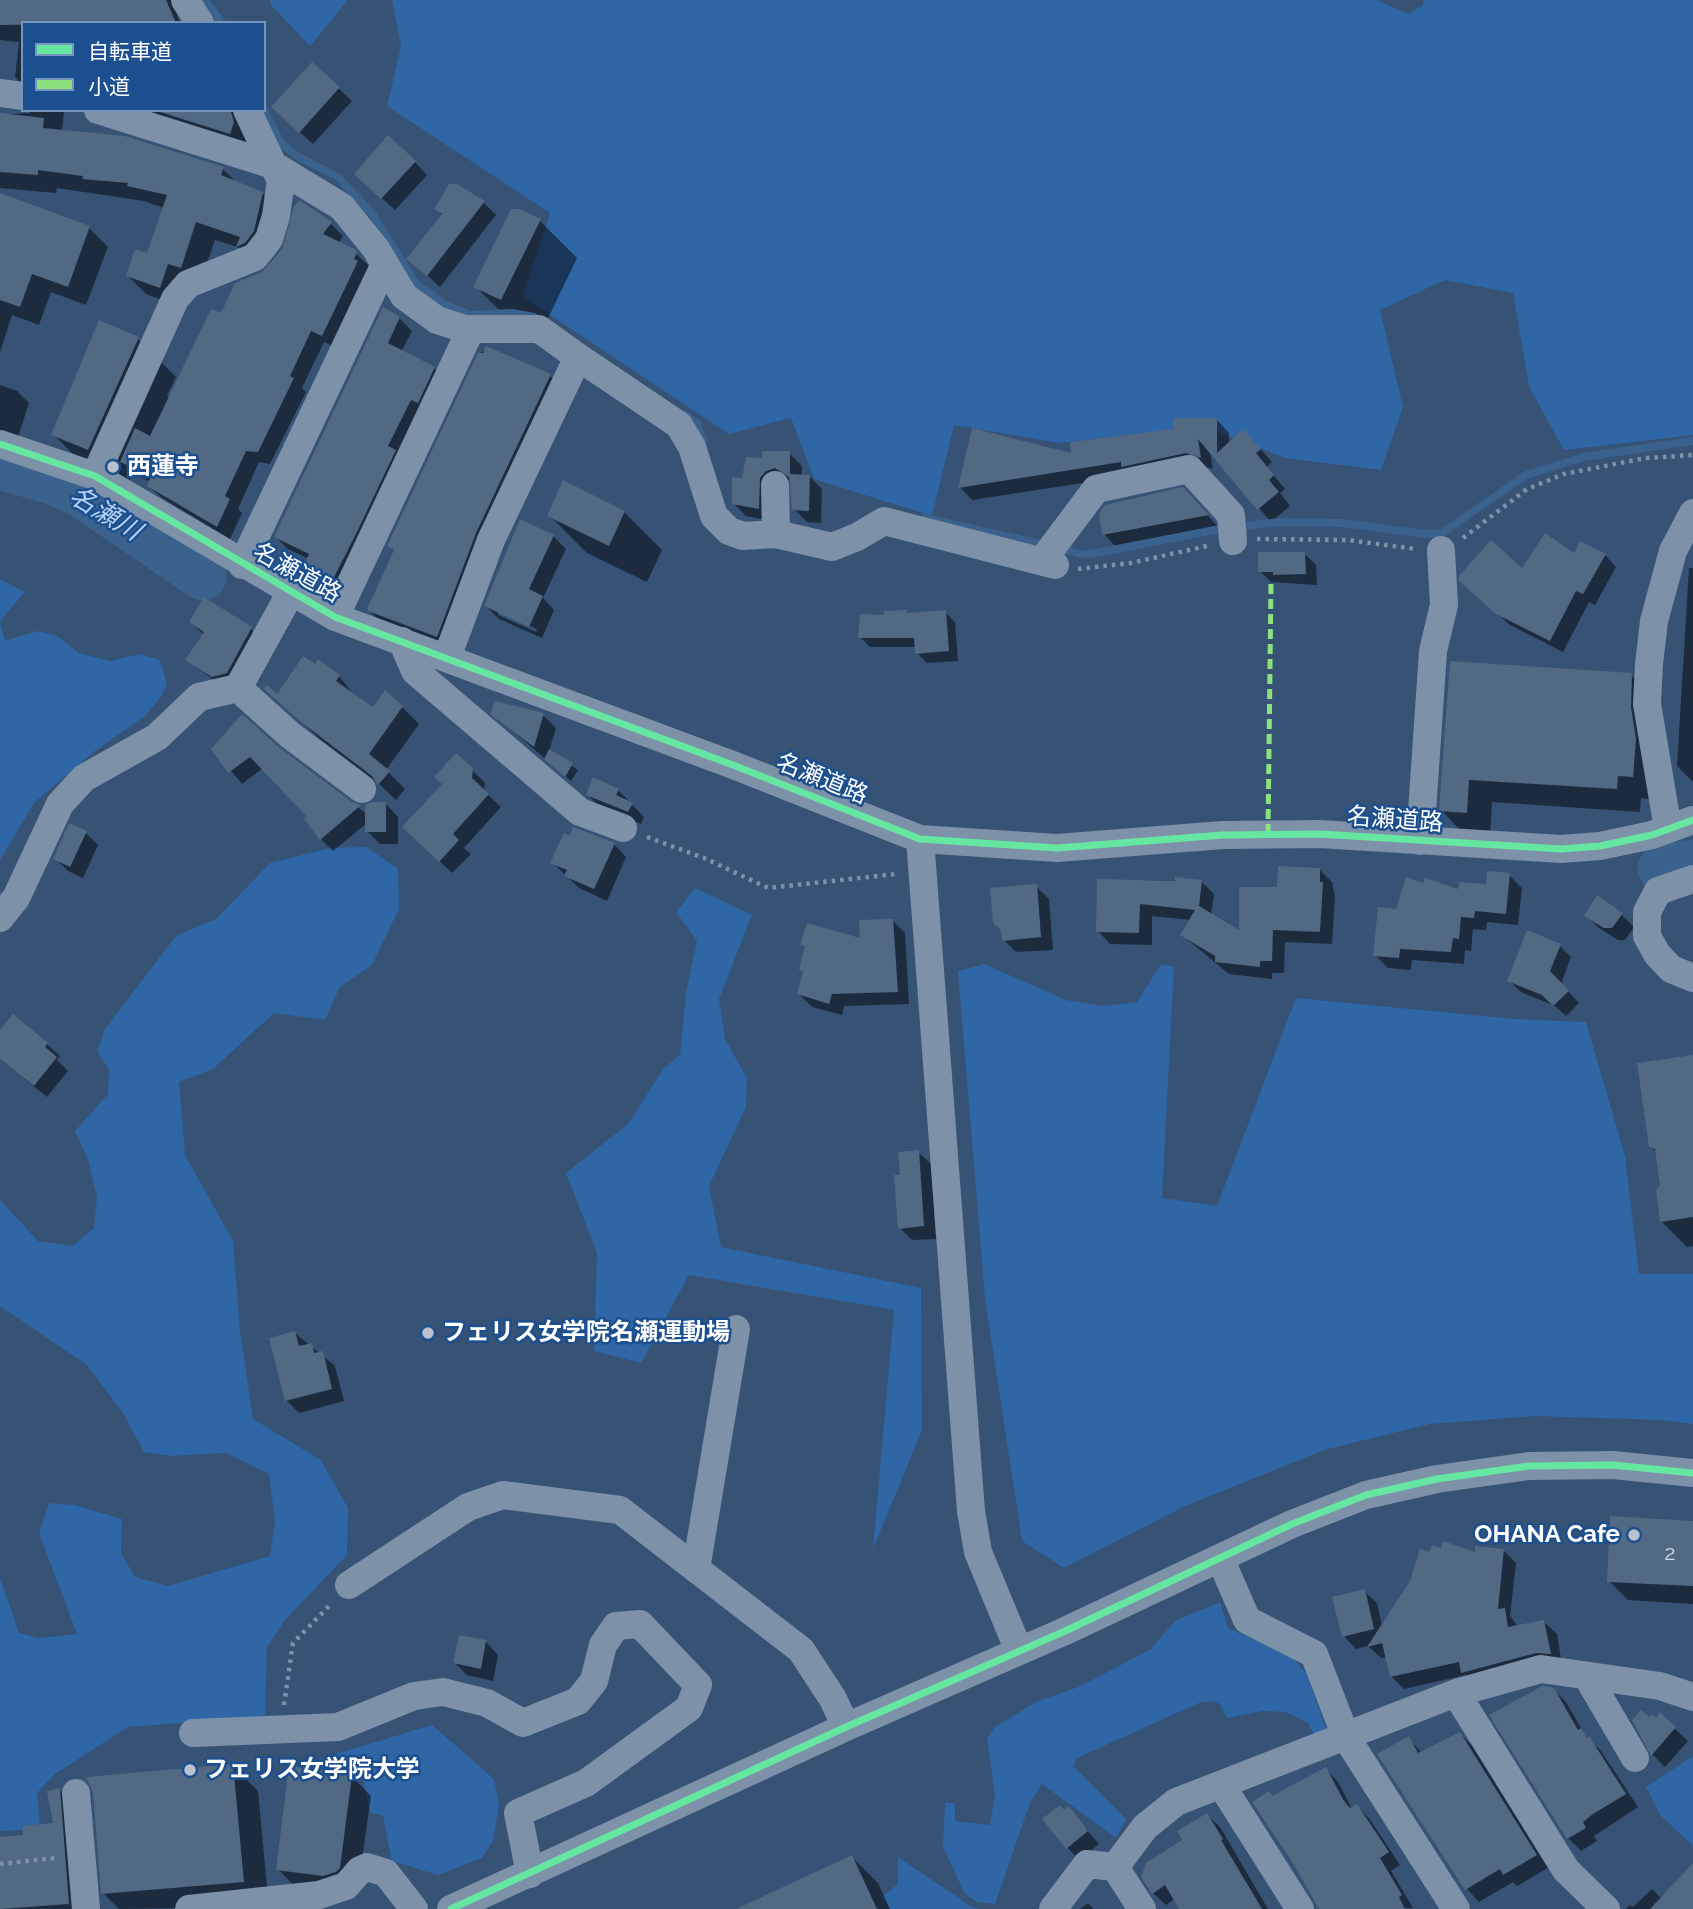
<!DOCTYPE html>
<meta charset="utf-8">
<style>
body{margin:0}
#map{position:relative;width:1693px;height:1909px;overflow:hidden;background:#365274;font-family:Raleway,"Noto Sans JP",sans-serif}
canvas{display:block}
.legend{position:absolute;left:21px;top:21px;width:245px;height:91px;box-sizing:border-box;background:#1b4f8f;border:2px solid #7695bc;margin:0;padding:9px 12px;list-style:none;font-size:21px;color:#fff}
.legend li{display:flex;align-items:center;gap:14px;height:35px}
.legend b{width:35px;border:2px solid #7695bc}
</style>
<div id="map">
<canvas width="1693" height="1909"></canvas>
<ul class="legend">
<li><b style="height:9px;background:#66e7a1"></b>自転車道</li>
<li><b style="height:9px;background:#8de07e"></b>小道</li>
</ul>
</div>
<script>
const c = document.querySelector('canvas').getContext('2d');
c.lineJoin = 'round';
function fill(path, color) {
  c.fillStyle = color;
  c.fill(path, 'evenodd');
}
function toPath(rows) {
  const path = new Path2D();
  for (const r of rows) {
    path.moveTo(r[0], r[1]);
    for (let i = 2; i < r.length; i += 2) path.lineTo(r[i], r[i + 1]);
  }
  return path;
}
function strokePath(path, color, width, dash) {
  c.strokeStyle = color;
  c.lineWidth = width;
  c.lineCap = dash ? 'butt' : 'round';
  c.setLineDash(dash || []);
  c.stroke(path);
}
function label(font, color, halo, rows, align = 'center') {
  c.font = font + ' Raleway,"Noto Sans JP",sans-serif';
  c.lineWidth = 5;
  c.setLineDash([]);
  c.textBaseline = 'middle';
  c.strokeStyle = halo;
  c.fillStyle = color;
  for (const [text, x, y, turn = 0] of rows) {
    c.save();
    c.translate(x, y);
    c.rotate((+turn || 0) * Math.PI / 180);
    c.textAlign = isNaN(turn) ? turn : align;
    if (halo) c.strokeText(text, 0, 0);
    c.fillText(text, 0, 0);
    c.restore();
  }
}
fill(toPath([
 [270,0,348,0,310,46,271,5],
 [392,0,1377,0,1408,14,1423,5,1423,0,1693,0,1693,435,1564,450,1529,387,1513,293,1445,280,1380,310,1403,407,1381,470,1285,458,1202,426,1059,443,954,425,932,516,814,479,791,418,729,434,523,297,550,213,387,106,401,46],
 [0,579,25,592,0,621,5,641,37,631,57,636,79,653,110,661,140,654,160,660,167,684,162,695,145,716,95,751,34,803,0,860],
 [366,847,398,869,399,909,372,965,340,987,325,1020,274,1013,213,1069,179,1082,185,1155,233,1241,240,1330,253,1419,321,1460,348,1508,347,1555,285,1620,267,1647,265,1716,128,1727,55,1774,37,1793,40,1829,0,1831,0,1578,19,1633,40,1638,77,1634,39,1533,49,1503,75,1505,122,1519,121,1553,135,1577,168,1586,270,1556,275,1522,269,1474,226,1453,172,1456,144,1452,123,1413,87,1365,0,1306,0,1200,38,1241,73,1246,94,1228,97,1197,88,1160,75,1131,108,1094,109,1070,97,1051,105,1029,176,936,216,919,270,863,330,848],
 [695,888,752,915,719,999,725,1039,747,1078,746,1107,709,1186,721,1247,921,1288,922,1430,873,1549,894,1310,689,1275,641,1363,594,1351,597,1253,566,1173,628,1124,664,1068,680,1055,686,993,697,941,676,912],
 [984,964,1066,1000,1103,1006,1137,1002,1161,964,1174,967,1162,1198,1217,1206,1296,998,1515,1019,1586,1022,1625,1156,1639,1274,1693,1274,1693,1424,1662,1420,1535,1416,1430,1424,1324,1450,1185,1506,1064,1568,1022,1541,985,1299,958,971],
 [1220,1602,1228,1628,1291,1656,1306,1673,1326,1729,1315,1736,1308,1723,1285,1712,1262,1711,1227,1718,1220,1704,1212,1701,1199,1703,1077,1758,1073,1766,1126,1819,1116,1838,1042,1784,1030,1803,995,1904,977,1902,965,1894,943,1847,945,1803,955,1803,955,1821,990,1825,995,1795,987,1739,995,1727,1036,1702,1081,1686,1151,1649,1175,1621],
 [432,1725,494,1779,499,1806,493,1841,482,1858,438,1875,392,1861,383,1816,370,1812,361,1771,322,1768,316,1760],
 [1693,1756,1693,1846,1660,1815,1646,1787],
 [898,1857,969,1905,979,1909,890,1909,882,1897,898,1884]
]), '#2f66a5');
fill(toPath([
 [0,0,172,0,180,23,23,23,23,85,15,77,19,42,0,40],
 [312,64,352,101,313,144,286,120],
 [32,110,64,110,62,132,223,169,238,184,262,193,280,212,272,250,240,248,215,240,199,286,179,306,146,294,128,276,148,255,164,208,144,201,57,188,56,193,0,188,0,115,30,113],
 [128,110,233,110,249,133,249,152],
 [415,162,427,175,395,210,368,186],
 [457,186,484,203,496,215,440,287,409,259,443,216,436,209],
 [0,195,89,228,108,247,86,305,51,292,39,325,12,315,0,352],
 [540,221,577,258,539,337,513,324,475,286],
 [330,223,343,236,338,244,356,254,369,266,335,347,324,342,302,388,306,392,270,464,259,462,238,509,242,513,230,539,162,498,149,486,151,482,133,473,126,487,91,472,53,434,138,339,176,377,167,396,170,398,222,316,263,274],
 [399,318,412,331,401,352,434,368,446,381,335,600,313,588,301,576,309,559,288,549,276,537],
 [488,348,550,376,566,392,452,652,385,627,370,611,395,552,389,546,479,354],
 [0,385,17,391,29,403,18,437,0,431],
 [1217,420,1229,433,1229,444,1256,444,1272,462,1267,467,1285,489,1280,493,1290,506,1271,522,1210,451,1213,469,1199,465,972,500,960,487],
 [789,453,802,466,802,476,809,476,822,489,821,523,807,522,794,509,789,480,779,483,771,521,746,516,733,503,743,480,764,460],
 [1196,502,1219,528,1116,547,1104,534],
 [624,512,662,550,647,582,587,553,549,515],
 [553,536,566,549,543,598,554,610,542,638,499,619,486,606],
 [498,611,537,629,536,632,498,615],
 [1305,554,1316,565,1317,585,1271,582,1260,571],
 [1605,555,1616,567,1595,605,1589,602,1563,652,1510,625,1473,592,1522,570,1575,556],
 [1689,568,1693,568,1693,782,1677,766],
 [205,600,251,629,264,641,226,689,187,660,204,635,191,622],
 [906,612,909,615,945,612,955,622,958,661,927,663,917,653,916,647,870,647,860,637,886,617],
 [1451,663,1631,675,1655,699,1656,800,1641,798,1640,812,1492,802,1490,835,1464,834,1441,810],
 [339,676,354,695,373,709,402,707,419,724,386,770,405,789,396,800,378,783,320,739,283,705,277,696],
 [496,703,543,715,556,728,549,751,578,770,571,781,492,713],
 [213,749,279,750,367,814,386,804,398,817,398,844,380,844,367,831,367,823,333,851,321,839,310,817,263,768,242,784],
 [472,770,485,783,484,791,501,807,464,848,471,854,452,873,404,827],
 [618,790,644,817,641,824,601,808,588,795],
 [86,833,98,845,83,878,68,871,55,858],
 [614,844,626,857,607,901,579,888,553,863],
 [1319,869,1332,882,1335,897,1332,944,1285,942,1284,973,1272,973,1272,979,1229,974,1182,935,1191,920,1152,916,1152,945,1110,944,1098,931,1099,880,1201,881,1214,894,1211,915,1241,933,1279,889],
 [1509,875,1522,888,1518,925,1487,922,1486,930,1473,929,1471,951,1465,950,1464,964,1412,960,1411,970,1388,968,1375,955,1397,911,1425,885,1460,891,1487,886],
 [1036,886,1049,899,1053,950,1016,952,1004,940],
 [1621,914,1634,927,1625,940,1618,940,1599,928,1586,915],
 [893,921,905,933,909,1004,844,1006,842,1015,812,1007,799,994,805,973,801,969,807,948,802,944,862,941],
 [1560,946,1571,957,1561,984,1579,1003,1566,1016,1555,1006,1521,992,1509,980],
 [0,1033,47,1044,60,1056,57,1060,68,1071,47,1097,0,1059],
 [1693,1057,1693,1246,1687,1247,1661,1221,1662,1185,1657,1153,1650,1146],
 [918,1152,931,1164,936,1239,912,1240,900,1228,902,1176],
 [295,1333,335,1366,344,1401,299,1413,286,1400],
 [1693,1523,1693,1604,1628,1600,1609,1581],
 [1503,1550,1516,1563,1510,1616,1518,1627,1544,1622,1557,1634,1562,1665,1475,1684,1466,1675,1404,1689,1391,1676,1387,1657,1381,1658,1368,1646,1356,1649,1344,1636,1364,1591,1377,1603,1382,1626,1431,1554],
 [486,1642,498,1655,493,1681,467,1675,454,1662],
 [1553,1689,1566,1702,1585,1735,1601,1751,1638,1807,1594,1836,1597,1841,1581,1851,1568,1838,1492,1715,1535,1690],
 [1660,1715,1688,1741,1665,1767,1653,1755,1634,1721,1656,1720],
 [1460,1734,1473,1746,1548,1868,1517,1886,1513,1882,1479,1902,1467,1889,1380,1755,1408,1738,1422,1753],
 [232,1765,258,1791,269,1907,119,1909,103,1893,94,1791],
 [1326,1769,1338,1782,1352,1809,1357,1806,1369,1818,1400,1865,1391,1871,1413,1908,1319,1909,1273,1797],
 [352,1776,371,1796,358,1887,297,1889,278,1869],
 [60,1790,85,1816,92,1909,0,1909,0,1839,25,1836,55,1825],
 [1069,1809,1099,1844,1079,1860,1067,1847,1065,1812],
 [1207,1815,1220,1827,1268,1909,1181,1909,1175,1899,1166,1905,1153,1893,1184,1841],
 [852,1857,878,1883,890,1909,740,1909],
 [1693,1868,1693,1909,1625,1909,1630,1905,1633,1907,1652,1889,1662,1899],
 [1088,1903,1094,1909,1080,1909]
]), '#0007');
strokePath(toPath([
 [205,0,222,23],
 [264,110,281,143,297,156,338,177,373,215,416,284,446,305,470,315,512,313,534,317],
 [686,415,697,424,703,441],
 [925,518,1045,545],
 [1058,548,1081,554,1097,553,1220,529,1280,522,1342,523,1425,534,1442,533,1526,475,1584,457,1693,441]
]), '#3b618d', 8);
strokePath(toPath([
 [0,466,52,481,78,492,203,577],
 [1661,868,1693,863]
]), '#3b618d', 47);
fill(toPath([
 [0,0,166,0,176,23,0,25],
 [312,62,340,87,299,133,271,107],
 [154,110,226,110,231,112,234,122,230,134],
 [0,113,44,118,43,128,125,136,224,167,221,175,263,192,254,231,245,243,236,247,240,237,196,222,181,268,168,264,160,288,126,276,135,249,147,253,167,195,127,186,128,183,82,179,83,176,38,170,38,175,0,172],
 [388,135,416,161,381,199,354,174],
 [449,184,457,184,485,201,427,276,406,259,442,214,434,209],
 [0,193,90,226,68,287,32,274,20,307,0,300],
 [299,200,332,222,323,234,355,249,357,252,354,259,358,261,322,336,311,331,290,376,294,378,258,452,246,451,225,496,230,499,217,527,147,486,151,476,120,462,135,428,150,436,211,309,221,313,235,283,262,272,282,249,294,207],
 [511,209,519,209,541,219,501,300,473,287],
 [383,307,400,317,388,343,435,367,418,403,411,400,388,446,396,450,355,536,329,587,323,585,321,589,299,576,309,554,274,537],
 [99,320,139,337,88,450,51,435],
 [486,346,551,374,476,533,437,637,368,611,368,607,394,550,387,546,478,353,483,353],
 [1173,418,1217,418,1217,453,1243,429,1261,449,1256,453,1274,475,1269,480,1279,492,1257,510,1198,439,1201,458,1186,453,1121,467,1121,462,958,488,972,428,1071,453,1070,442,1173,429],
 [762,451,790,451,790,474,810,475,809,511,792,510,789,477,775,468,766,471,760,478,759,509,732,504,732,477,742,478,746,457,762,458],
 [563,480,625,511,609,546,547,516],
 [1183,487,1209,515,1102,535,1099,513,1105,505],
 [520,519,554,535,529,589,543,596,529,627,484,606],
 [1545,533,1574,553,1580,541,1606,554,1583,594,1576,591,1550,641,1496,614,1459,581,1459,576,1491,540,1522,568],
 [1258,552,1305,552,1306,574,1273,575,1273,572,1258,572],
 [204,597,252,627,227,673,212,677,185,660,204,632,189,622],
 [907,610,907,613,946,610,949,651,915,654,914,638,858,638,860,614,884,615,884,611],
 [303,656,315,664,318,659,340,675,336,681,373,707,385,690,403,706,369,754,390,771,378,785,372,776,301,722,264,689,267,685,277,694],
 [1450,661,1632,673,1631,707,1636,739,1633,777,1618,776,1617,789,1469,780,1467,813,1439,811],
 [495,701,544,713,534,747,490,714],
 [242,714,280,748,352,802,361,805,320,840,304,819,307,817,250,757,228,773,211,749],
 [549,749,573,763,565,777,544,759],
 [456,753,473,768,472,778,489,794,453,834,459,840,439,862,402,827,442,784,434,777],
 [593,777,619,789,616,795,633,803,628,812,586,795],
 [372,802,386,802,386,832,365,832,365,805],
 [69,823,87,831,70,867,53,859],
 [573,827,615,843,594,889,564,876,567,870,550,863,564,833,570,836],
 [1278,866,1320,868,1320,882,1323,882,1320,932,1273,930,1272,961,1260,961,1260,967,1215,962,1215,956,1180,935,1195,910,1140,904,1139,933,1096,932,1097,879,1175,881,1175,877,1202,880,1199,906,1239,930,1239,887,1277,887],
 [1487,871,1510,873,1506,914,1475,911,1474,918,1461,917,1459,939,1453,938,1451,952,1400,949,1399,958,1373,956,1378,907,1396,909,1406,877,1423,883,1425,878,1458,889,1459,882,1486,884],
 [1037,884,1041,937,1002,941,1001,930,993,923,990,888],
 [1597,895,1623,913,1612,928,1604,928,1584,916],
 [893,919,898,992,832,994,829,1004,797,994,803,971,799,970,805,946,800,945,807,923,860,938,859,920],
 [1527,930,1561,944,1550,971,1569,991,1553,1006,1542,995,1507,981],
 [13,1014,48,1043,45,1047,57,1057,34,1086,0,1059,0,1030],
 [1693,1055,1693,1217,1660,1222,1656,1190,1660,1185,1655,1149,1649,1147,1637,1063],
 [919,1150,924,1226,898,1229,894,1175,900,1175,898,1152],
 [295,1331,299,1346,312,1343,314,1353,323,1351,332,1389,285,1401,269,1338],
 [1610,1516,1693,1521,1693,1586,1607,1582],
 [1443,1541,1475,1552,1475,1546,1504,1549,1498,1609,1505,1608,1508,1627,1544,1620,1551,1654,1536,1653,1461,1673,1459,1662,1390,1677,1382,1643,1367,1647,1410,1581,1420,1549,1429,1552,1432,1545,1441,1548],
 [1365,1589,1374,1629,1342,1637,1332,1597],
 [459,1635,486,1640,481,1669,453,1663],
 [1542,1686,1554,1688,1578,1730,1581,1728,1587,1738,1589,1736,1626,1794,1593,1814,1583,1822,1586,1828,1567,1839,1489,1715],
 [1641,1710,1649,1717,1652,1714,1656,1718,1660,1712,1676,1727,1651,1756,1632,1720],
 [1460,1732,1537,1855,1503,1875,1500,1869,1465,1890,1377,1754,1409,1736,1418,1753],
 [233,1764,244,1882,101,1894,93,1792,86,1777],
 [289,1766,352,1775,340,1868,336,1872,323,1876,276,1870],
 [1326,1767,1344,1801,1350,1808,1357,1804,1389,1852,1380,1858,1402,1895,1399,1897,1405,1909,1319,1909,1291,1860,1252,1802,1269,1791,1272,1796],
 [60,1788,69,1904,0,1909,0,1837,23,1835,22,1826,53,1823,47,1791],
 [1060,1805,1064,1810,1069,1806,1088,1831,1066,1849,1042,1819],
 [1207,1813,1223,1839,1221,1840,1262,1909,1179,1909,1165,1885,1152,1894,1141,1877,1146,1863,1182,1840,1177,1831],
 [852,1855,877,1909,736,1909],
 [1693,1863,1693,1909,1650,1909]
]), '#526984');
strokePath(toPath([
 [1463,538,1527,489,1564,474,1646,458,1693,455],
 [1257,539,1348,540,1416,549],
 [1078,569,1131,563,1207,546],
 [647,837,704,858,768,888,896,874],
 [284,1705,293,1643,331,1604],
 [0,1864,55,1858]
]), '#7d92a8', 4.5, [3.5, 5]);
strokePath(toPath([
 [185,0,200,23],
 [0,93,23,96],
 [247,110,273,165,342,207,376,249,404,296,437,320,465,329,539,329,578,357,491,540,447,657],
 [578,357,679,425,692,447,714,516,729,531,743,536,776,534,832,547,857,537,884,521,1055,565],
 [0,444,95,476,335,617,733,765,920,839,1057,848,1223,835,1320,834,1561,849,1600,846,1652,835,1693,820],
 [95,476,175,299,188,284,255,257,269,239,276,216,281,180,273,165,98,110],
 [775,485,776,534],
 [1042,561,1096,489,1189,469,1231,515,1233,541],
 [242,565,385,264],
 [335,617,471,329],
 [402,641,415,671,580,812,623,828],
 [238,688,290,735,362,789],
 [1668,829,1647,704,1649,664,1654,621,1673,551,1693,513],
 [920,839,971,1511,978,1552,1019,1651],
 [1420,841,1433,651,1444,605,1441,550],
 [1693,879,1658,891,1647,912,1647,936,1657,954,1671,969,1693,978],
 [0,918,16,898,60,804,84,778,157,737,199,697,238,688,291,592],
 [1220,1558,1247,1620,1314,1654,1346,1737,1456,1909],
 [696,1569,736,1329],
 [349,1585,468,1507,503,1495,620,1510,801,1650,833,1699,846,1727],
 [1588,1678,1635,1758],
 [1456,1693,1566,1870,1606,1909],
 [193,1733,338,1727,414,1696,443,1692,487,1703,523,1723,578,1701,594,1681,603,1645,616,1626,640,1624,698,1685,689,1708,586,1783,518,1813,530,1874],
 [1222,1786,1300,1909],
 [76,1793,86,1909],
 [1115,1867,1142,1909],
 [189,1909,319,1895,346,1886,360,1870,367,1867,386,1873,414,1909],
 [451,1909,846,1727,1063,1632,1292,1524,1366,1495,1437,1479,1529,1466,1613,1465,1693,1473],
 [1053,1909,1087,1864,1115,1867,1145,1827,1176,1802,1456,1693,1541,1669,1660,1686,1693,1697]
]), '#7d92a8', 28);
strokePath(toPath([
 [1268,834,1271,583]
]), '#8de07e', 5, [10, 5]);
strokePath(toPath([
 [0,444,95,476,335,617,733,765,920,839,1057,848,1223,835,1320,834,1561,849,1600,846,1652,835,1693,820],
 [451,1909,846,1727,1063,1632,1292,1524,1366,1495,1437,1479,1529,1466,1613,1465,1693,1473]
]), '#66e7a1', 7);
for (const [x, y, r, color] of [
 [113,467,7,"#b9c2ce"],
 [428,1333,7,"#b9c2ce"],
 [1634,1535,7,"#b9c2ce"],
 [190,1770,7,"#b9c2ce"]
]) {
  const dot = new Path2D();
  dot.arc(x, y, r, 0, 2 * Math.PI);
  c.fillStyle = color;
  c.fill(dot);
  strokePath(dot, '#1b4f8f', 2.5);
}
label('21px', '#d4dae0', null, [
 ["2",1670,1554]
]);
label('bold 24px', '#fff', '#1b4f8f', [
 ["西蓮寺",127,467],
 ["フェリス女学院名瀬運動場",442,1333],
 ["OHANA Cafe",1620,1535,"right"],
 ["フェリス女学院大学",204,1770]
], 'left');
label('24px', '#fff', '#1b4f8f', [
 ["名瀬道路",297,573,29],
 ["名瀬道路",822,779,22],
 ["名瀬道路",1395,820,4]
]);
label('italic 26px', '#b5d3f5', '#1b4f8f', [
 ["名瀬川",105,514,31]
]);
</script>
